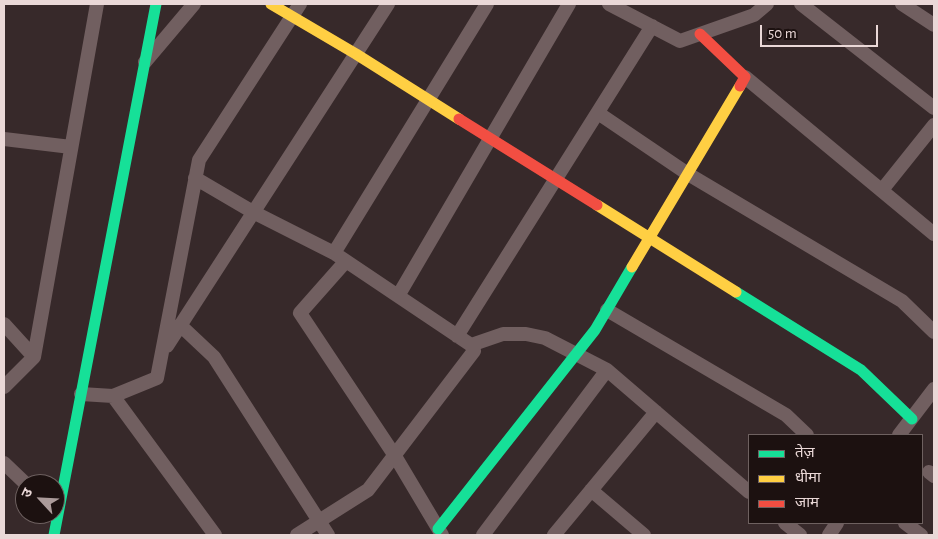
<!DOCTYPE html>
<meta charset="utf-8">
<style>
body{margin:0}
#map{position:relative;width:938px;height:539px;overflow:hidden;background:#37292a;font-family:"Alegreya Sans","Noto Sans Devanagari",sans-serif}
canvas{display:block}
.frame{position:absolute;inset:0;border:5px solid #ead8d7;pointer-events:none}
.legend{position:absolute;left:748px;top:434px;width:175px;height:90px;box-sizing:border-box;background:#1c1110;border:1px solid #6e6160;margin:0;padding:6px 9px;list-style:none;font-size:15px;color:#ead8d7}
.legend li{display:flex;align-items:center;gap:10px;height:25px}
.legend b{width:25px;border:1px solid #6e6160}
.north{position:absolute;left:15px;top:474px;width:50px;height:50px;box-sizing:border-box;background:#1c1110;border:1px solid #6e6160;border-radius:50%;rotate:295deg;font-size:14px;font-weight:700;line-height:20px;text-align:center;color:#ead8d7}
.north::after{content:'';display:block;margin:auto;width:18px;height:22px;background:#ab9b9a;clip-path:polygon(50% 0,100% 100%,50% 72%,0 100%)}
.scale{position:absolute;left:760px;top:25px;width:118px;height:22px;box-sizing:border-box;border:2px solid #ead8d7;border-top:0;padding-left:6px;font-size:15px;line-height:18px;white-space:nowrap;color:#ead8d7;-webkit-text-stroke:4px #1c1110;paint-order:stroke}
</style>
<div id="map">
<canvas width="938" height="539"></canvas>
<div class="frame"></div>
<ul class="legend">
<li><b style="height:6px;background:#16e098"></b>तेज़</li>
<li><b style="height:6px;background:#ffcf43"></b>धीमा</li>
<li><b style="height:6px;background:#f24e42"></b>जाम</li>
</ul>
<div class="north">उ</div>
<div class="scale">50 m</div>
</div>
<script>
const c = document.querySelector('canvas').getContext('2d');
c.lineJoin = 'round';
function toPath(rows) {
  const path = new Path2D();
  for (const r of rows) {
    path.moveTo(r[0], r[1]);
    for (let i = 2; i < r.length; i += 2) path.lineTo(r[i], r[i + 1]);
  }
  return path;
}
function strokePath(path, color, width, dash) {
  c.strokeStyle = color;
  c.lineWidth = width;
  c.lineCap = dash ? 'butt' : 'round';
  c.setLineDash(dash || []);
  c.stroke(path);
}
strokePath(toPath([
 [609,4,680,41,754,15,767,4],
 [801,4,934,108],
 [902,4,934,25],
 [145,62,194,4],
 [745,77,934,234],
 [598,113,688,174,902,301,934,332],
 [4,139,71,147],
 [195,178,253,212,334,253,487,4],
 [882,190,934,125],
 [334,253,398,296,569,4],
 [346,261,300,313,395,456,442,535],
 [607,310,786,415,807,435],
 [4,324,34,357],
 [180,325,214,357,328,535],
 [457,336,652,26],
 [471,345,503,334,526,334,545,338,607,370,749,492],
 [167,346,388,4],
 [4,387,34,357,97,4],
 [81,394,113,396,157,378,199,160,300,4],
 [113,396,215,535],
 [899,435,934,389],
 [4,463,26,484],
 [929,472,934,476],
 [591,490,644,535],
 [785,523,800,535],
 [905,523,921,535],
 [297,535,368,490,474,351,471,345,398,296],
 [483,535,607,370],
 [554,535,656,412],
 [829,535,837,523]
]), '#715f60', 14);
strokePath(toPath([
 [736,292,861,370,912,419],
 [438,529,595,330,632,267],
 [54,535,156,4]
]), '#16e098', 11);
strokePath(toPath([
 [271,4,356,54,459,119],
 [597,205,736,292],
 [632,267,740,86]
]), '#ffcf43', 11);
strokePath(toPath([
 [700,34,745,77,740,86],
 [459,119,597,205]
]), '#f24e42', 11);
</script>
